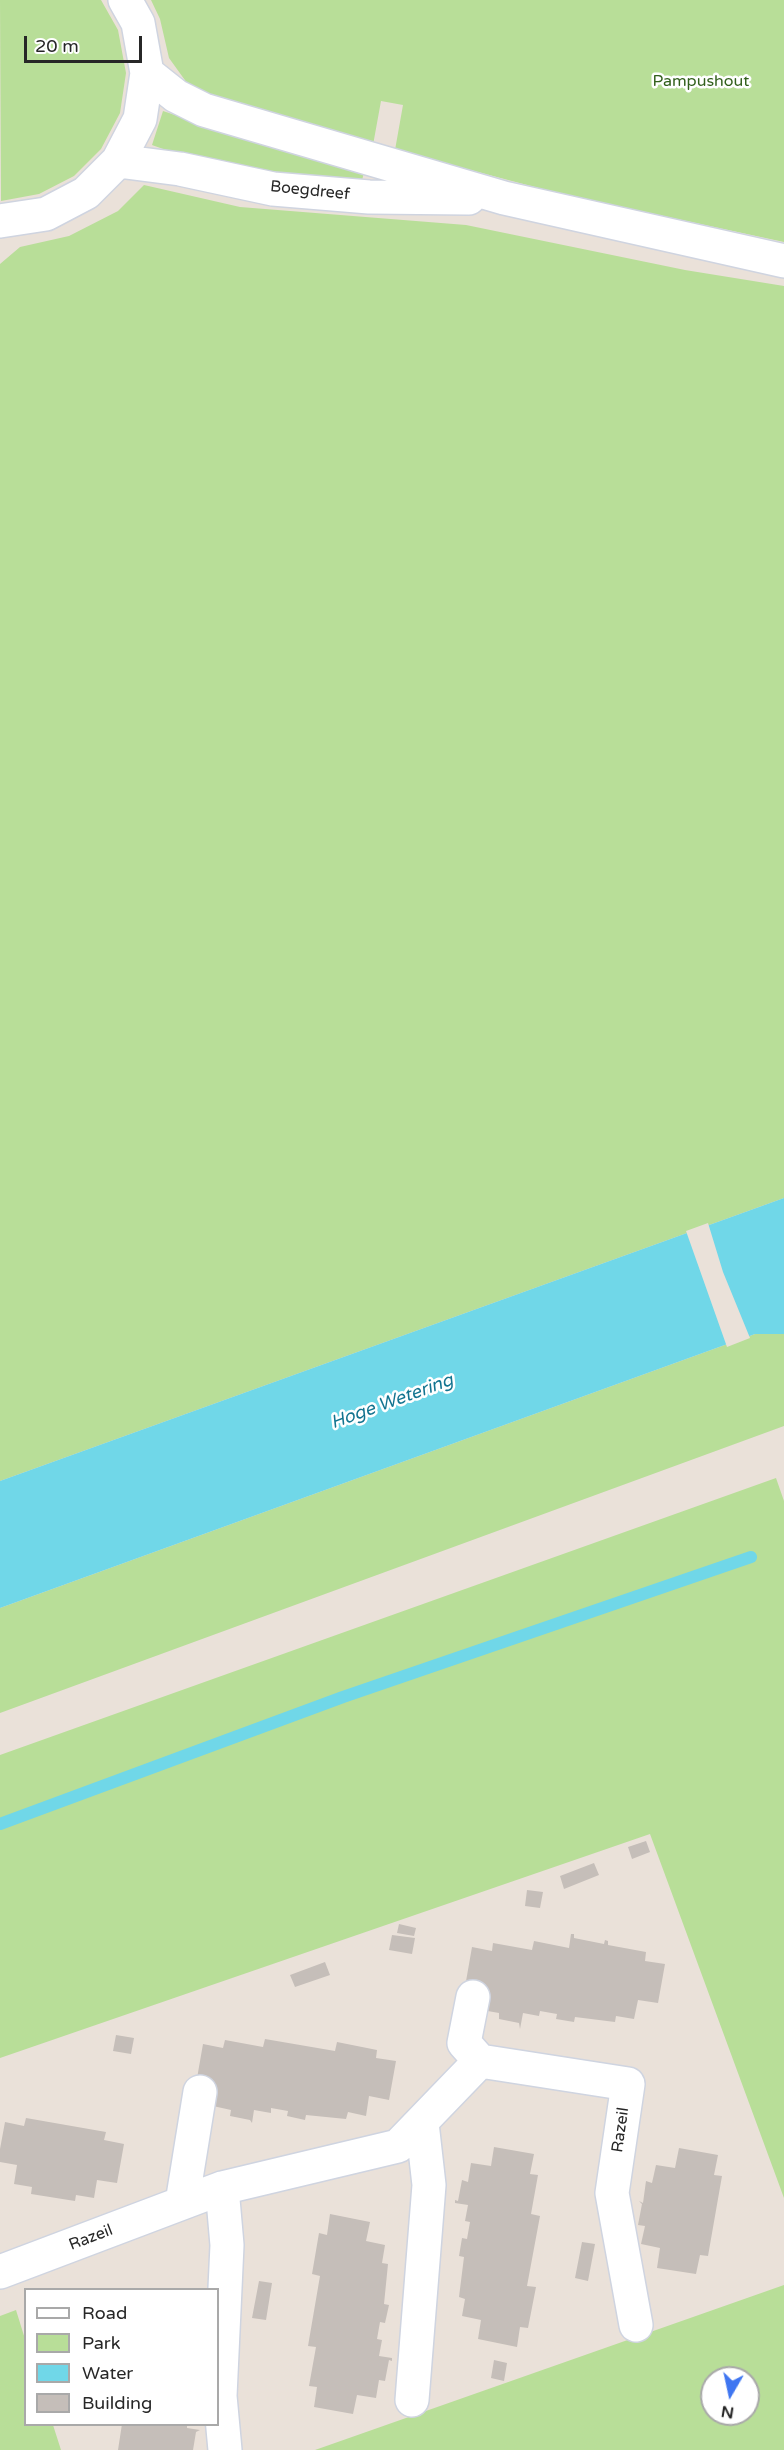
<!DOCTYPE html>
<style>
body{margin:0}
#map{position:relative;width:784px;height:2450px;overflow:hidden;background:#eae1d9;font-family:"Varela Round",sans-serif}
canvas{display:block}
.legend{position:absolute;left:24px;top:2288px;width:195px;height:138px;box-sizing:border-box;background:#fff;border:2px solid #a9a9a9;margin:0;padding:8px 10px;list-style:none;font-size:18px;color:#272727}
.legend li{display:flex;align-items:center;gap:12px;height:30px}
.legend b{width:30px;border:2px solid #a9a9a9}
.north{position:absolute;left:700px;top:2366px;width:60px;height:60px;box-sizing:border-box;background:#fff;border:2px solid #a9a9a9;border-radius:50%;rotate:189deg;font-size:16px;font-weight:700;line-height:24px;text-align:center;color:#272727}
.north::after{content:'';display:block;margin:auto;width:21px;height:27px;background:#3f76f1;clip-path:polygon(50% 0,100% 100%,50% 72%,0 100%)}
.scale{position:absolute;left:24px;top:36px;width:118px;height:27px;box-sizing:border-box;border:3px solid #272727;border-top:0;padding-left:8px;font-size:18px;line-height:21px;white-space:nowrap;color:#272727;-webkit-text-stroke:4px #fff;paint-order:stroke}
</style>
<div id="map">
<canvas width="784" height="2450"></canvas>
<ul class="legend">
<li><b style="height:8px;background:#fff"></b>Road</li>
<li><b style="height:16px;background:#b8de98"></b>Park</li>
<li><b style="height:16px;background:#70d7e8"></b>Water</li>
<li><b style="height:16px;background:#c5beb9"></b>Building</li>
</ul>
<div class="north">N</div>
<div class="scale">20 m</div>
</div>
<script>
const c = document.querySelector('canvas').getContext('2d');
c.lineJoin = 'round';
function fill(path, color) {
  c.fillStyle = color;
  c.fill(path, 'evenodd');
}
function toPath(rows) {
  const path = new Path2D();
  for (const r of rows) {
    path.moveTo(r[0], r[1]);
    for (let i = 2; i < r.length; i += 2) path.lineTo(r[i], r[i + 1]);
  }
  return path;
}
function strokePath(path, color, width, dash) {
  c.strokeStyle = color;
  c.lineWidth = width;
  c.lineCap = dash ? 'butt' : 'round';
  c.setLineDash(dash || []);
  c.stroke(path);
}
function label(font, color, halo, rows, align = 'center') {
  c.font = font + ' "Varela Round",sans-serif';
  c.lineWidth = 5;
  c.setLineDash([]);
  c.textBaseline = 'middle';
  c.strokeStyle = halo;
  c.fillStyle = color;
  for (const [text, x, y, turn = 0] of rows) {
    c.save();
    c.translate(x, y);
    c.rotate((+turn || 0) * Math.PI / 180);
    c.textAlign = isNaN(turn) ? turn : align;
    if (halo) c.strokeText(text, 0, 0);
    c.fillText(text, 0, 0);
    c.restore();
  }
}
fill(toPath([
 [0,0,101,0,118,30,126,73,120,113,101,149,74,176,39,194,1,201],
 [151,0,784,0,784,242,561,194,395,150,403,105,381,101,373,145,202,97,187,83,169,58,160,19],
 [163,111,214,128,365,168,360,189,177,154,152,145],
 [144,185,240,207,466,225,685,270,784,286,784,1198,0,1481,0,264,20,247,69,236,118,211],
 [755,1334,784,1334,784,1426,0,1713,0,1608],
 [776,1478,784,1501,784,2198,650,1834,0,2058,0,1755],
 [784,2285,784,2450,315,2450],
 [712,2378,748,2378,748,2414,712,2414],
 [16,2310,25,2339,26,2424,53,2425,61,2450,0,2450,0,2316]
]), '#b8de98');
fill(toPath([
 [784,1198,784,1334,755,1334,0,1608,0,1481]
]), '#70d7e8');
fill(toPath([
 [708,1223,723,1272,750,1338,727,1347,686,1231]
]), '#eae1d9');
strokePath(toPath([
 [0,1824,343,1697,751,1557]
]), '#70d7e8', 12);
fill(toPath([
 [646,1841,650,1852,632,1859,628,1847],
 [594,1863,599,1875,564,1889,560,1876],
 [527,1890,543,1892,540,1908,525,1906],
 [399,1924,416,1928,414,1936,397,1933],
 [571,1934,574,1934,574,1938,604,1944,605,1940,608,1941,608,1945,646,1952,645,1961,665,1964,658,2003,638,2000,634,2019,616,2016,615,2022,575,2017,574,2022,556,2019,557,2014,540,2011,539,2016,523,2013,520,2029,519,2023,499,2019,499,2013,482,2010,465,1987,472,1947,492,1951,493,1943,532,1950,534,1941,569,1948],
 [392,1935,415,1938,412,1954,389,1950],
 [325,1962,330,1975,295,1987,290,1975],
 [116,2035,134,2038,131,2054,113,2051],
 [265,2039,335,2051,337,2042,377,2050,376,2058,396,2061,389,2100,369,2096,366,2116,348,2112,346,2119,306,2115,305,2120,287,2116,288,2111,271,2108,271,2113,254,2110,252,2123,250,2120,230,2116,231,2110,213,2106,216,2088,196,2084,203,2044,223,2048,225,2040,263,2047],
 [26,2118,106,2132,104,2140,124,2144,117,2183,97,2180,94,2198,76,2195,75,2201,31,2194,32,2187,14,2184,17,2165,0,2162,0,2149,5,2122,24,2126],
 [494,2147,534,2154,530,2174,538,2175,531,2214,540,2216,527,2286,536,2287,528,2328,520,2327,517,2347,478,2339,481,2320,462,2316,465,2299,459,2297,464,2257,459,2256,462,2238,467,2239,470,2222,465,2221,468,2205,455,2203,455,2200,458,2201,462,2180,468,2182,471,2163,491,2166],
 [679,2148,718,2155,714,2175,722,2176,708,2256,700,2255,696,2274,657,2268,660,2248,641,2244,645,2226,638,2225,642,2204,639,2201,643,2203,646,2181,652,2183,656,2165,675,2168],
 [330,2214,370,2222,366,2241,385,2245,382,2263,388,2264,384,2304,389,2305,385,2323,380,2322,377,2339,382,2340,379,2356,392,2358,392,2361,389,2360,385,2381,379,2380,376,2398,357,2395,353,2414,314,2407,317,2387,309,2386,316,2347,308,2346,320,2276,312,2274,319,2233,327,2235],
 [582,2242,595,2244,588,2281,575,2278],
 [259,2281,272,2283,266,2320,252,2318],
 [494,2360,507,2363,504,2381,491,2378],
 [122,2424,187,2424,187,2428,200,2430,196,2432,193,2450,118,2450]
]), '#c5beb9');
const minor = toPath([
 [473,1997,464,2043,480,2061],
 [222,2188,227,2245,220,2396,225,2450],
 [182,2203,200,2092],
 [0,2272,222,2188,398,2146,480,2061,628,2084,612,2193,636,2325],
 [412,2400,429,2185,422,2123]
]);
const tertiary = toPath([
 [147,73,176,96,204,110,504,198,784,261],
 [118,161,180,169,273,189,369,197,469,198],
 [0,221,46,214,86,193,118,161,140,119,147,73,138,23,125,0]
]);
strokePath(minor, '#cfd4e0', 36);
strokePath(tertiary, '#cfd4e0', 36);
strokePath(minor, '#fff', 33);
strokePath(tertiary, '#fff', 33);
label('16px', '#32601c', '#fff', [
 ["Pampushout",701,82]
]);
label('16px', '#272727', '#fff', [
 ["Boegdreef",310,191,6],
 ["Razeil",621,2130,-82],
 ["Razeil",91,2238,-21]
]);
label('italic 18px', '#137490', '#fff', [
 ["Hoge Wetering",392,1402,-20]
]);
</script>
